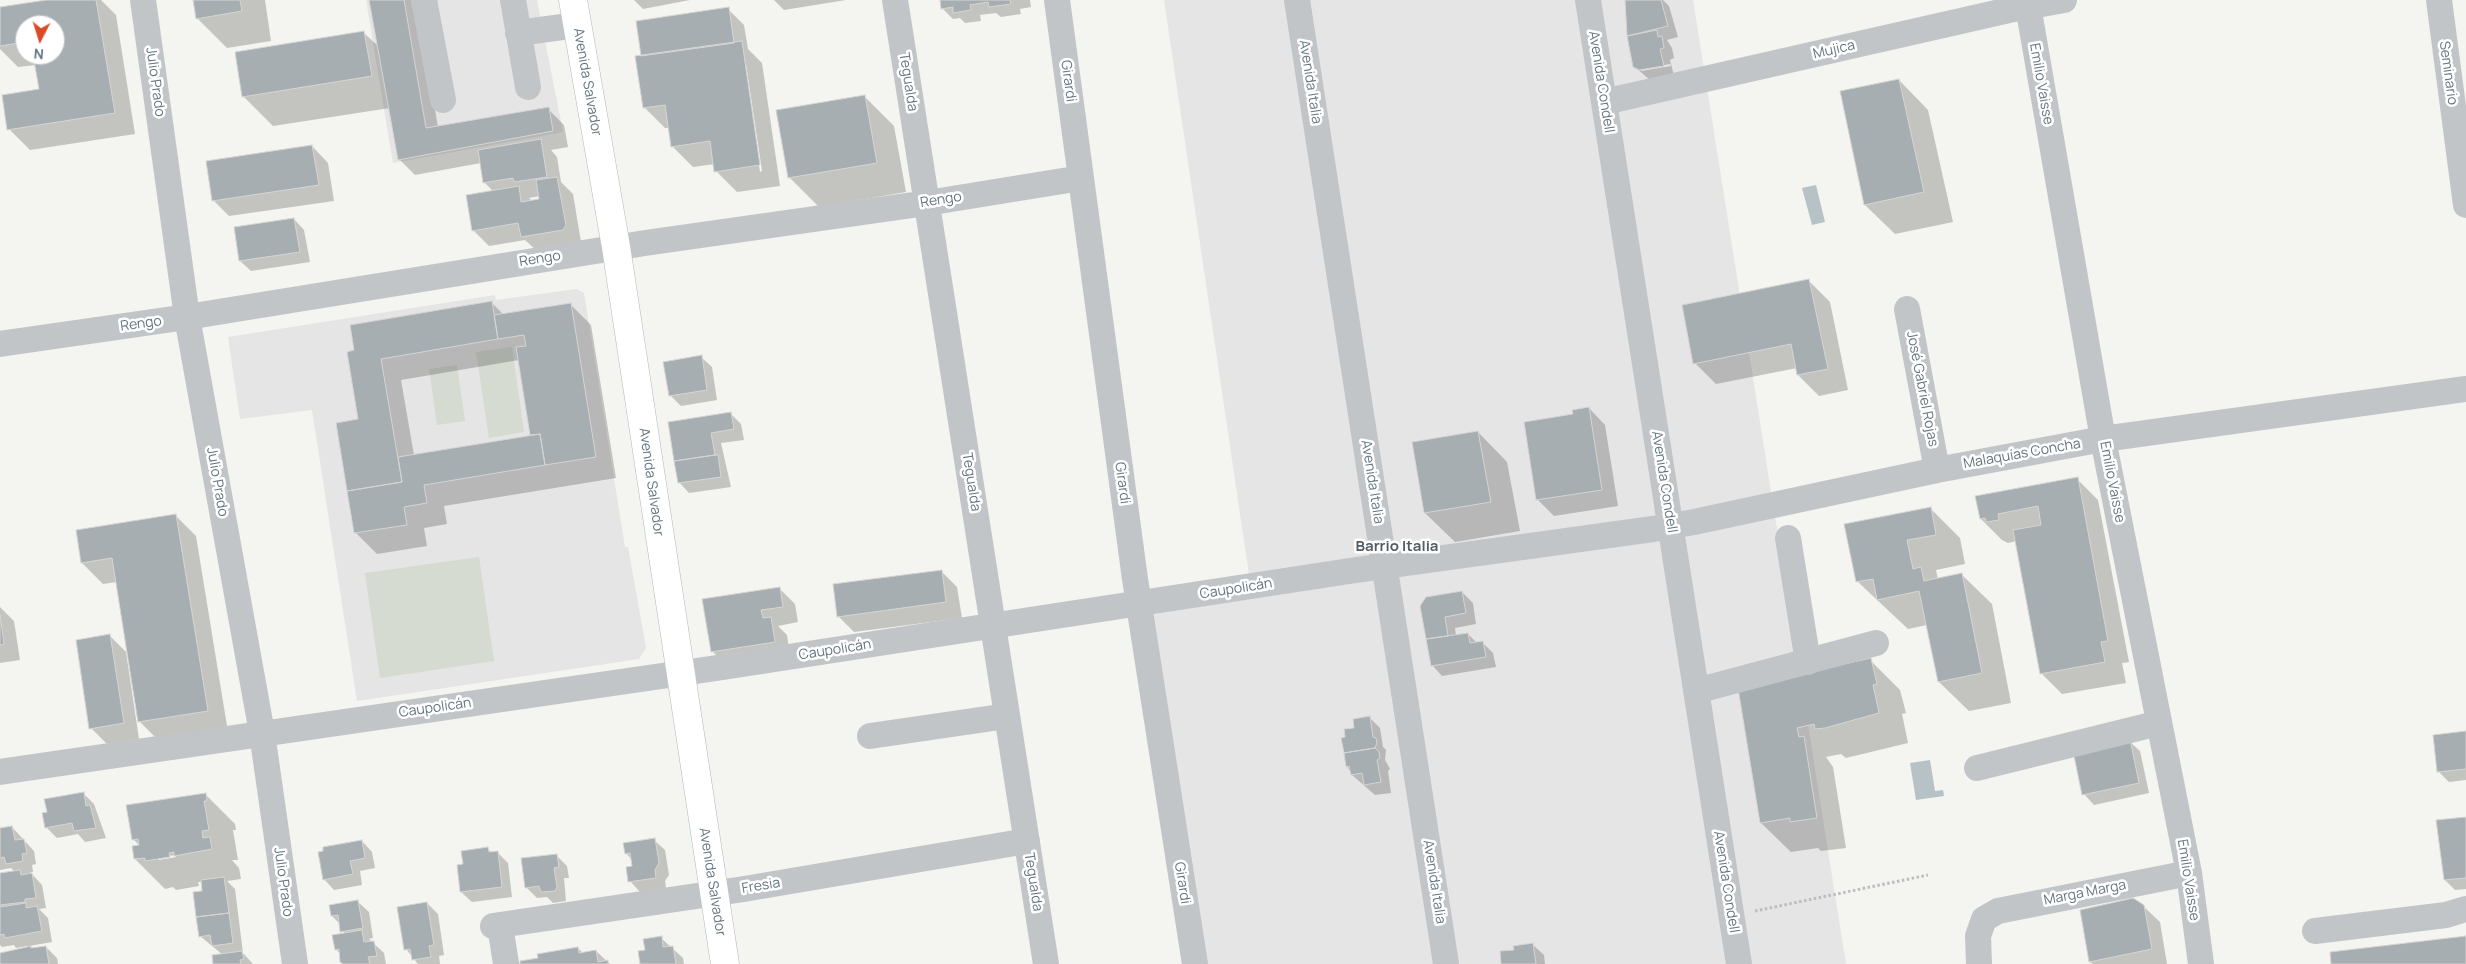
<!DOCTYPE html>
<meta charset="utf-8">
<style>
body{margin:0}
#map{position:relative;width:2466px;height:964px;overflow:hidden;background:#f4f4f0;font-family:Manrope,sans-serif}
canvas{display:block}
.north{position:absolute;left:15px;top:15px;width:50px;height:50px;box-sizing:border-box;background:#fff;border:1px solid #c1c8cc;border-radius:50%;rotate:185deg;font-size:14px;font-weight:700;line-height:20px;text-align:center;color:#647580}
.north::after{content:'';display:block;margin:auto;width:18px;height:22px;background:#dd4a27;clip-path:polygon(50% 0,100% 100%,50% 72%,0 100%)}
</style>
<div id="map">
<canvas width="2466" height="964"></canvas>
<div class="north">N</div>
</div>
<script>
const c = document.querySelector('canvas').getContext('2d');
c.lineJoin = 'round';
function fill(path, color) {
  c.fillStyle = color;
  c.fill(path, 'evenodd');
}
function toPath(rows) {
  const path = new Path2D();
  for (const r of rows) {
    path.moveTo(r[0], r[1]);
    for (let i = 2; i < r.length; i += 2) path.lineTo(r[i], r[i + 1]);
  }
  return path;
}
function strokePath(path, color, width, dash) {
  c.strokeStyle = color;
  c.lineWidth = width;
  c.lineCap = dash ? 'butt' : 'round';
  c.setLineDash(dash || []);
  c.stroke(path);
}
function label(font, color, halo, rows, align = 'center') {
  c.font = font + ' Manrope,sans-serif';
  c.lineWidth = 5;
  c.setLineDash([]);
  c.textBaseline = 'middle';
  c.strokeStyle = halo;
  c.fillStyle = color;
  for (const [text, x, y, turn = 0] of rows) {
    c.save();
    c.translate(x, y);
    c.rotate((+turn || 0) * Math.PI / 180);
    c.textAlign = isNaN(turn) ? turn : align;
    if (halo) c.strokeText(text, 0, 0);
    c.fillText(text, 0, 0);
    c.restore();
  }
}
fill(toPath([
 [366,0,537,0,563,132,393,163],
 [1164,0,1693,0,1846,964,1184,964,1139,605,1251,588],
 [576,289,584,293,625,547,628,547,646,648,639,659,357,701,312,410,240,419,228,337,495,295,496,300]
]), '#e4e5e4');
fill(toPath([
 [512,347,524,432,489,438,476,352],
 [457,365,465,421,437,425,429,369],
 [479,557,494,661,380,678,365,573]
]), '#d5dbd1');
fill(toPath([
 [1816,185,1825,222,1812,225,1802,188],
 [1930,760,1935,791,1943,790,1944,796,1916,800,1910,763]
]), '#b7c2c6');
fill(toPath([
 [54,0,101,0,116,15,135,134,30,150,9,129,40,90,36,65,18,67,0,49,0,9],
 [25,25,55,25,55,55,25,55],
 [194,0,265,0,271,41,227,48,197,18],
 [370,0,416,0,438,127,548,109,564,125,568,147,551,150,557,157,561,182,573,194,581,242,538,252,525,240,489,246,473,230,493,191,484,182,481,163,415,175,399,159,390,108,273,126,243,96,364,33,379,47],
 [540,196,541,200,532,201,529,198],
 [634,0,690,0,643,9],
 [774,0,846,0,784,10],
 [941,0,1030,0,1031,7,1020,9,1021,14,1001,17,996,13,980,15,981,21,965,23,960,18,953,19,943,9],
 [1663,0,1669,6,1678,37,1667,40,1672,48,1674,58,1670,60,1674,76,1651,81,1634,66,1628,36,1626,1],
 [1670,64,1671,66,1641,71,1641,69],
 [728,9,744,25,748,49,762,63,780,186,737,192,716,171,715,164,693,167,672,146,669,128,665,128,644,107,642,57],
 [744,64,746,64,762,171,760,172],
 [1899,80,1928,110,1953,222,1895,234,1865,205],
 [865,97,894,126,906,192,819,207,789,177],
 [312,146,328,163,334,201,229,216,213,200],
 [294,219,304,230,310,262,251,271,240,261],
 [1809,281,1830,302,1848,390,1819,396,1798,375,1797,368,1716,384,1695,363],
 [491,302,504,315,570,304,591,325,616,478,444,506,447,524,424,528,427,546,377,554,356,533,360,420,348,353],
 [519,360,532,436,414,455,401,380],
 [701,357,712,367,717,400,681,406,670,395],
 [1589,408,1605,425,1618,506,1554,516,1538,500,1526,423,1574,415],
 [731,414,741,424,744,440,721,443,731,487,689,493,679,482,670,423],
 [1478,432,1507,462,1520,531,1455,542,1425,513],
 [2077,479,2098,500,2129,662,2122,663,2126,683,2062,694,2041,673,2017,541,2008,543,2002,540,1981,519],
 [1930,508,1960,538,1965,564,1936,570,1938,580,1962,575,1992,604,2011,703,1969,711,1939,682,1927,625,1908,629,1857,581],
 [175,515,196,536,228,732,161,743,140,722,117,582,103,584,82,563],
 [941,571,957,587,962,618,854,632,838,616],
 [779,588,795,604,798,622,778,626,787,635,790,657,728,667,712,651],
 [1462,592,1473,603,1476,624,1455,628,1456,636,1468,634,1477,643,1482,642,1493,653,1496,667,1442,676,1432,665,1422,606],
 [0,607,14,621,20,660,0,663],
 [110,636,126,652,139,739,107,744,91,728],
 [1870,660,1900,690,1906,713,1902,714,1908,743,1846,758,1841,754,1826,757,1833,767,1846,848,1821,851,1818,848,1791,852,1761,823,1740,689],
 [1369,717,1380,728,1383,747,1386,750,1385,760,1390,769,1388,771,1391,793,1375,795,1352,775,1347,766,1347,738],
 [2466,732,2466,780,2449,782,2438,771],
 [2129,741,2140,751,2149,793,2094,805,2084,794],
 [83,793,94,804,106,838,85,842,78,834,57,838,46,827],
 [206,795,235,824,236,830,233,830,238,860,232,860,239,868,241,879,227,881,235,889,243,953,253,964,214,964,223,955,200,936,204,892,202,882,198,882,199,886,176,890,173,887,165,889,135,859,140,846,133,839],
 [176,855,176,857,159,860,159,857],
 [2466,818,2466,889,2455,890,2445,880],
 [12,827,34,851,36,864,32,865,33,872,30,872,42,885,46,908,39,909,48,918,52,942,29,946,32,949,46,947,57,958,58,964,0,964,0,954,27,948,27,946,16,948,14,945,2,947,0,945,0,874,15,872,11,868,0,870,0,829],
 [654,840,665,850,669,875,665,881,666,888,640,892,630,881,633,867,632,860,626,853],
 [362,841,372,852,375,868,360,871,362,885,334,890,324,879],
 [488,849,492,853,497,852,508,863,512,897,472,902,461,892,464,866],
 [556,855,567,866,569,878,564,878,566,901,553,903,547,897,537,898,526,887],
 [358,902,369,912,373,938,369,939,384,953,386,964,344,964,340,954,336,949,345,934,341,925,332,916],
 [427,903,438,914,444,955,439,956,440,964,418,964,406,949],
 [2143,906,2160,922,2167,964,2093,964,2090,962],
 [661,938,683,958,684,964,641,964,646,951],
 [1533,945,1544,955,1545,964,1503,964,1515,951],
 [578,948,583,953,596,951,610,964,522,964]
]), '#0003');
const building = toPath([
 [46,0,96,0,115,113,7,130,2,95,39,89,33,55,55,55,55,25,25,25,25,42,0,46,0,7,46,0],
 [193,0,240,0,242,11,196,19,193,0],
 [369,0,404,0,426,128,549,107,553,131,398,160,369,0],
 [940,0,1010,0,1011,4,989,7,988,2,970,5,971,10,953,13,953,7,941,9,940,0],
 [1625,0,1661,0,1668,26,1627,36,1625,0],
 [729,7,734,43,641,56,636,21,729,7],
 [1657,30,1658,37,1662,36,1664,48,1660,49,1664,66,1639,70,1633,67,1627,36,1657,30],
 [364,31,372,76,242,97,235,52,364,31],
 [742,41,760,165,714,172,710,141,671,147,665,105,643,108,635,56,742,41],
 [1899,79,1924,192,1864,205,1840,91,1899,79],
 [865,95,877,163,788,178,776,110,865,95],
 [541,139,547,177,514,182,513,178,483,183,478,150,541,139],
 [312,145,319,185,212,201,206,161,312,145],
 [557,177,566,225,563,230,521,237,518,223,472,231,466,195,519,186,521,202,539,199,536,180,557,177],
 [294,218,300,252,239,261,234,227,294,218],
 [1809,279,1828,369,1797,375,1791,344,1693,364,1682,305,1809,279],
 [492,301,498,339,381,359,402,482,347,491,336,423,358,419,347,352,354,350,350,325,492,301],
 [571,303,596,457,545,465,540,434,530,435,516,347,526,346,524,335,498,339,494,315,571,303],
 [702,355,707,390,669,396,663,362,702,355],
 [1589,407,1602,490,1536,500,1524,422,1573,414,1572,410,1589,407],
 [731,412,734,429,711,433,715,455,674,461,668,422,731,412],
 [1478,431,1491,502,1424,513,1412,442,1478,431],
 [540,434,545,465,424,485,427,503,404,507,407,525,354,533,347,491,402,482,398,457,540,434],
 [715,455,718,455,721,477,678,483,674,461,715,455],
 [2078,477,2108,641,2101,642,2105,662,2040,674,2013,530,2041,525,2038,506,1998,514,1999,520,1986,522,1985,518,1980,519,1975,496,2078,477],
 [1931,507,1936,535,1907,540,1913,569,1921,567,1924,581,1962,573,1982,673,1938,682,1919,591,1877,600,1873,579,1856,582,1844,524,1931,507],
 [176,514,208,711,138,722,112,558,81,563,76,530,176,514],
 [942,570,946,602,837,617,833,584,942,570],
 [780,587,783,607,761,610,763,618,771,617,775,642,711,652,702,599,780,587],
 [1462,591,1466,613,1445,617,1448,636,1426,639,1420,606,1426,597,1462,591],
 [0,615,4,644,0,645,0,615],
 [1468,633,1470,643,1483,641,1486,657,1431,666,1426,639,1468,633],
 [110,634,124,723,89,729,76,640,110,634],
 [1871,658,1877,684,1873,685,1879,713,1825,728,1815,729,1814,724,1797,728,1799,737,1804,736,1817,818,1790,822,1790,818,1760,823,1738,688,1871,658],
 [1370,716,1373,737,1376,738,1377,743,1375,748,1344,753,1341,738,1345,737,1344,729,1354,728,1353,719,1370,716],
 [2466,731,2466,769,2437,772,2433,735,2466,731],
 [2130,739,2139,783,2082,795,2073,751,2130,739],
 [1375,748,1379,752,1380,758,1377,760,1381,782,1364,785,1362,773,1351,775,1349,766,1346,767,1344,753,1375,748],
 [84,792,86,806,90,805,96,828,74,831,72,823,45,828,42,813,47,812,44,799,84,792],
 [206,793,207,801,204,801,209,830,202,831,203,838,210,837,212,849,174,856,174,852,169,853,170,857,145,861,145,858,134,859,132,846,139,845,138,839,132,840,126,805,206,793],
 [2466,817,2466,878,2444,880,2436,820,2466,817],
 [12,826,15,840,24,839,27,853,22,854,23,861,6,864,4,857,0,858,0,828,12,826],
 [655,838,659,863,655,870,656,878,628,882,626,867,632,866,630,853,625,854,623,843,655,838],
 [362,840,365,858,350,861,353,874,323,880,318,852,323,851,323,847,362,840],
 [488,847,489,852,498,851,502,887,460,892,457,865,463,864,461,851,488,847],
 [557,854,559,867,554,868,557,887,555,891,541,892,539,886,525,888,521,858,557,854],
 [20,870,21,875,32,873,36,898,25,899,25,902,0,905,0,873,20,870],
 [224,877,229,913,196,917,193,892,202,891,201,880,224,877],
 [2133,898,2144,905,2152,949,2089,962,2080,910,2133,898],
 [358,900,363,928,340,932,338,915,331,916,329,905,358,900],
 [427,902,434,945,429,946,431,957,412,960,410,949,404,950,397,907,427,902],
 [26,903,26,908,37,906,42,931,5,938,4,934,0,935,0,907,26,903],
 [229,913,233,943,212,946,210,935,199,937,196,917,229,913],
 [362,930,364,942,374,941,377,956,368,957,370,964,343,964,340,962,339,949,335,950,332,935,362,930],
 [662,936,663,947,673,946,676,964,640,964,638,951,645,950,643,939,662,936],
 [2466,936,2466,964,2331,964,2330,952,2466,936],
 [1533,943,1536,964,1501,964,1500,951,1514,950,1513,946,1533,943],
 [31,946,31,948,46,946,49,964,0,964,0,953,31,946],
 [578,947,579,953,596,950,598,962,608,960,608,964,520,964,520,961,538,958,537,954,578,947],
 [242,951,244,959,240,960,241,964,213,964,212,955,242,951]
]);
fill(building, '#a6aeb2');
strokePath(building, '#d5d5d3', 1);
const major = toPath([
 [573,0,616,247,725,964]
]);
strokePath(major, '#b2b7ba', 29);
strokePath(toPath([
 [1755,911,1928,875]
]), '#bbbdbf', 3, [2.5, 2.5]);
strokePath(toPath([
 [143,0,187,317,262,733,295,964],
 [424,0,443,100],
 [513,0,528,87],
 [895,0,1046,964],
 [1057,0,1135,579,1195,964],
 [1297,0,1446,964],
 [1588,0,1739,964],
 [2027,0,2103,439,2189,873,2201,964],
 [2439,0,2466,205],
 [518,33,577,25],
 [1604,102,2009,10,2064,0],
 [1907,309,1937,470],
 [0,344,187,317,645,243,927,203,1081,178],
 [1788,538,1808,662],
 [1696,691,1876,643],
 [870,736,1007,716],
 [1977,768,2159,723],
 [0,772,710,669,1356,570,1653,529,1694,522,1937,470,2103,439,2466,389],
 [500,925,506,964],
 [493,926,744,889,1027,841],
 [2315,931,2446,915,2466,909],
 [1979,964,1978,936,1984,919,1998,911,2189,873]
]), '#c2c5c8', 26);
strokePath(major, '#fff', 28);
label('14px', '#647580', '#fff', [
 ["Mujica",1834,50,-13],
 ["Seminario",2448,73,82],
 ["Girardi",1068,81,82],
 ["Julio Prado",155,82,82],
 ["Avenida Salvador",587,82,80],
 ["Tegualda",908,82,81],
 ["Avenida Italia",1310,82,81],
 ["Avenida Condell",1601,82,81],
 ["Emilio Vaisse",2041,84,80],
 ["Rengo",941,200,-9],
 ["Rengo",540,259,-9],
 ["Rengo",141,324,-8],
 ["José Gabriel Rojas",1922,389,79],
 ["Malaquías Concha",2022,454,-10],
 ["Julio Prado",217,482,80],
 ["Avenida Salvador",651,482,82],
 ["Tegualda",971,482,81],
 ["Avenida Italia",1372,482,81],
 ["Avenida Condell",1664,482,81],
 ["Emilio Vaisse",2112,482,79],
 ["Girardi",1122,483,82],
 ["Caupolicán",1236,589,-9],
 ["Caupolicán",835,650,-9],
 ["Caupolicán",435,708,-8],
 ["Emilio Vaisse",2188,880,81],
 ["Julio Prado",283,882,82],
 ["Avenida Salvador",712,882,81],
 ["Tegualda",1033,882,81],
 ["Avenida Italia",1434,882,81],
 ["Avenida Condell",1726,882,81],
 ["Girardi",1182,883,81],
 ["Fresia",761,886,-9],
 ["Marga Marga",2085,893,-11]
]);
label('bold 15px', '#515d66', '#fff', [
 ["Barrio Italia",1397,547]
]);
</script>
